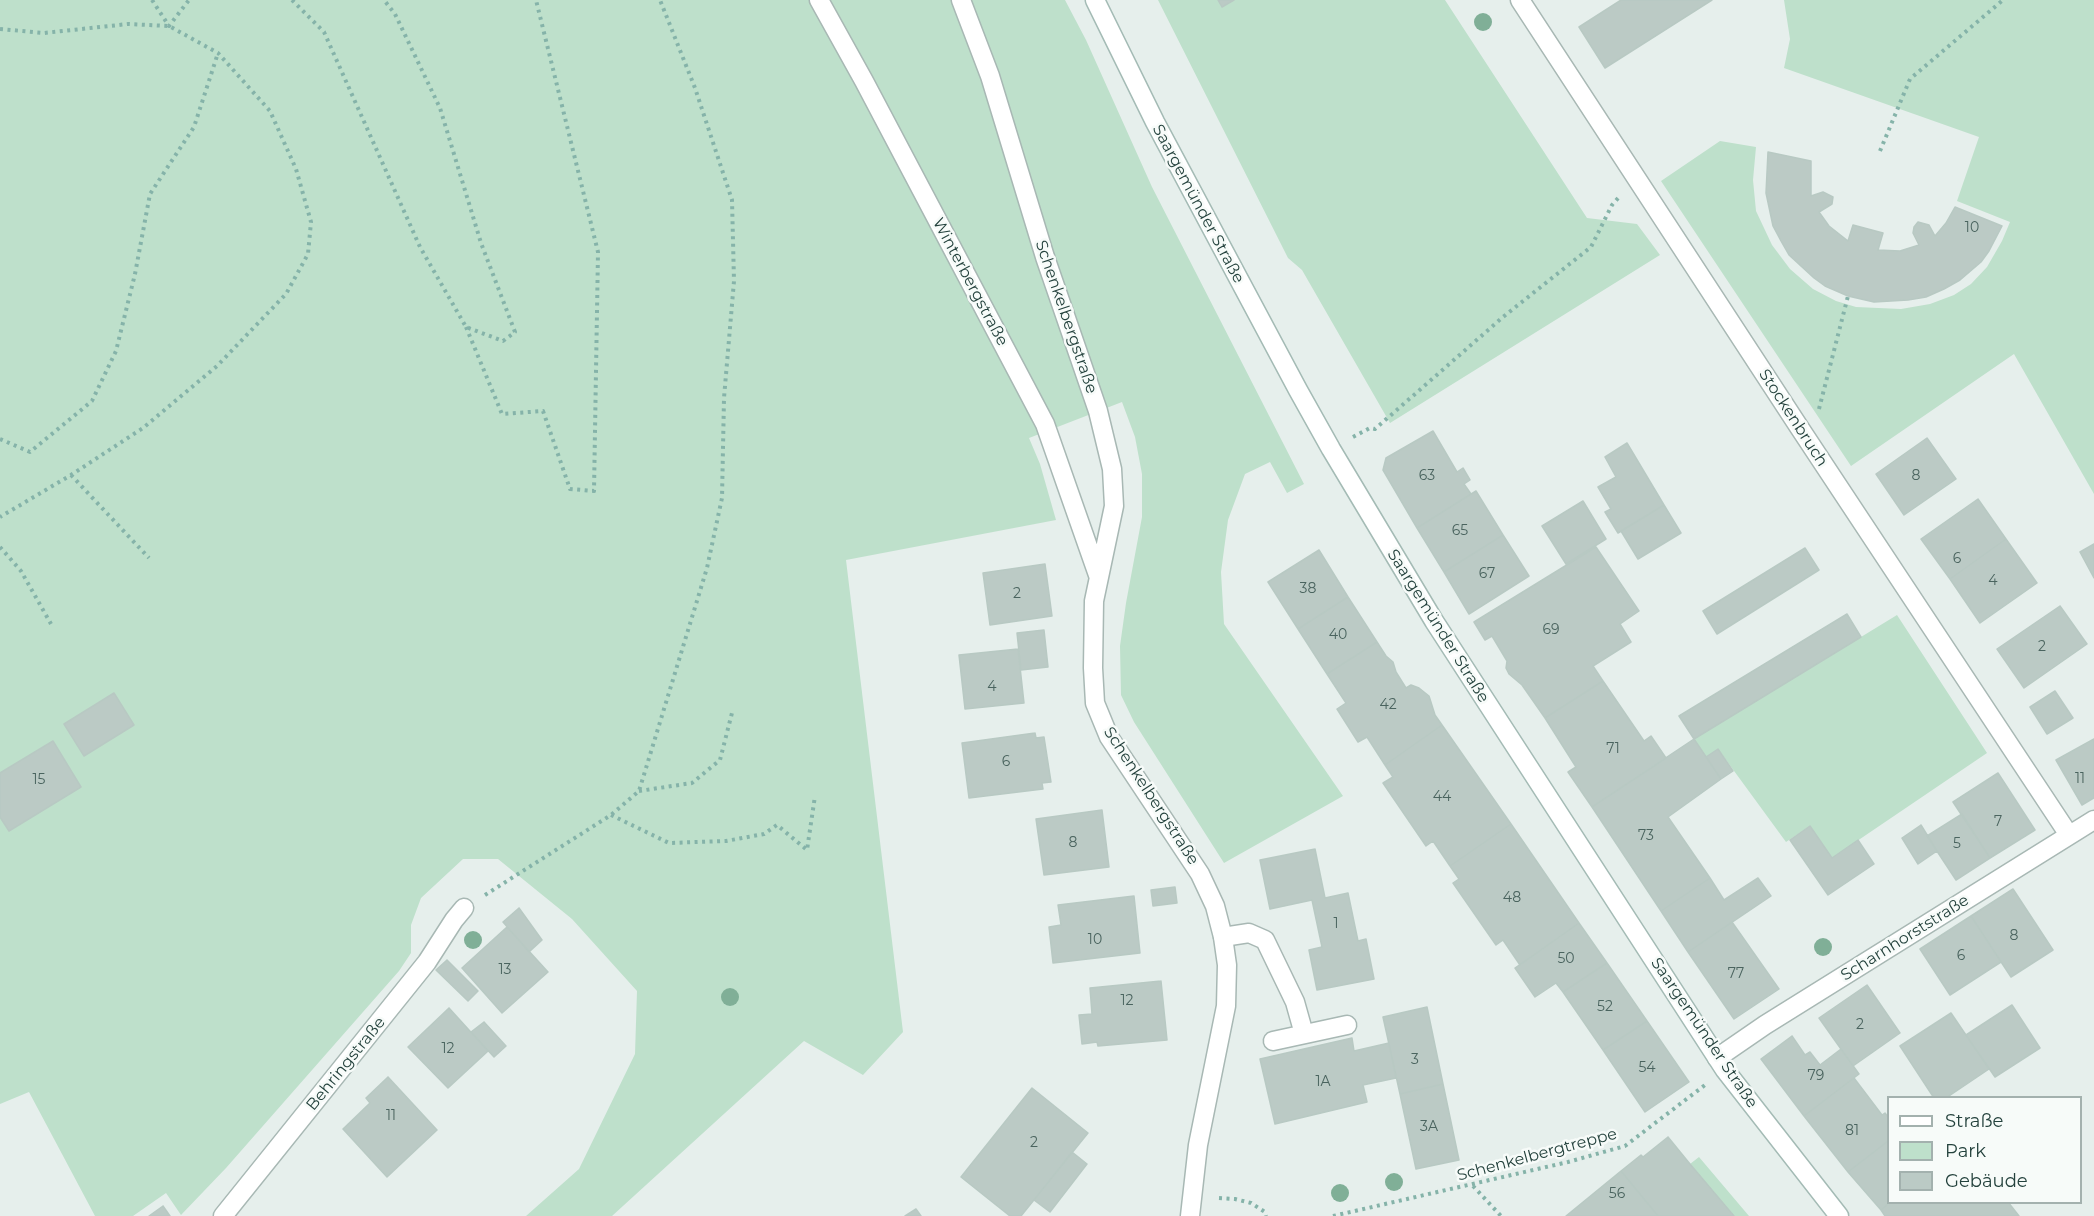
<!DOCTYPE html>
<meta charset="utf-8">
<style>
body{margin:0}
#map{position:relative;width:2094px;height:1216px;overflow:hidden;background:#e6efec;font-family:Montserrat,sans-serif}
canvas{display:block}
.legend{position:absolute;left:1887px;top:1096px;width:195px;height:108px;box-sizing:border-box;background:#f7fbf9;border:2px solid #a3b1ae;margin:0;padding:8px 10px;list-style:none;font-size:18px;color:#24423d}
.legend li{display:flex;align-items:center;gap:12px;height:30px}
.legend b{width:30px;border:2px solid #a3b1ae}
</style>
<div id="map">
<canvas width="2094" height="1216"></canvas>
<ul class="legend">
<li><b style="height:8px;background:#fff"></b>Straße</li>
<li><b style="height:16px;background:#bee0cb"></b>Park</li>
<li><b style="height:16px;background:#bbcac5"></b>Gebäude</li>
</ul>
</div>
<script>
const c = document.querySelector('canvas').getContext('2d');
c.lineJoin = 'round';
function fill(path, color) {
  c.fillStyle = color;
  c.fill(path, 'evenodd');
}
function toPath(rows) {
  const path = new Path2D();
  for (const r of rows) {
    path.moveTo(r[0], r[1]);
    for (let i = 2; i < r.length; i += 2) path.lineTo(r[i], r[i + 1]);
  }
  return path;
}
function strokePath(path, color, width, dash) {
  c.strokeStyle = color;
  c.lineWidth = width;
  c.lineCap = dash ? 'butt' : 'round';
  c.setLineDash(dash || []);
  c.stroke(path);
}
function label(font, color, halo, rows, align = 'center') {
  c.font = font + ' Montserrat,sans-serif';
  c.lineWidth = 5;
  c.setLineDash([]);
  c.textBaseline = 'middle';
  c.strokeStyle = halo;
  c.fillStyle = color;
  for (const [text, x, y, turn = 0] of rows) {
    c.save();
    c.translate(x, y);
    c.rotate((+turn || 0) * Math.PI / 180);
    c.textAlign = isNaN(turn) ? turn : align;
    if (halo) c.strokeText(text, 0, 0);
    c.fillText(text, 0, 0);
    c.restore();
  }
}
fill(toPath([
 [0,0,1065,0,1086,40,1152,187,1304,484,1287,493,1270,462,1245,474,1228,520,1221,572,1224,624,1343,796,1224,863,1134,722,1121,695,1120,646,1126,603,1142,517,1142,474,1135,437,1122,402,1029,438,1040,464,1056,520,846,560,903,1032,863,1075,804,1041,612,1216,526,1216,579,1169,635,1054,637,991,572,919,498,859,463,859,421,898,411,925,411,953,399,971,226,1168,181,1215,166,1193,133,1216,95,1216,29,1092,0,1104],
 [1158,0,1445,0,1587,218,1637,224,1660,255,1390,423,1302,270,1288,258],
 [1784,0,2094,0,2094,494,2014,354,1851,466,1661,181,1720,141,1756,147,1753,180,1756,211,1772,245,1790,269,1813,289,1836,301,1856,307,1901,309,1930,304,1954,295,1971,284,1987,267,2002,241,2010,222,1957,201,1979,137,1784,68,1790,39],
 [1897,615,1987,753,1832,858,1810,826,1786,842,1718,749,1706,757,1694,739],
 [1699,1157,1749,1216,1734,1216,1690,1164]
]), '#bee0cb');
const building = toPath([
 [1218,0,1234,0,1222,7,1218,0],
 [1621,0,1712,0,1605,68,1579,27,1621,0],
 [1768,152,1811,161,1811,196,1823,192,1833,197,1832,204,1819,212,1829,226,1848,241,1853,225,1883,233,1878,250,1900,251,1919,245,1913,233,1914,227,1918,222,1929,225,1935,236,1946,223,1955,207,2002,226,1989,251,1981,262,1960,280,1944,289,1926,297,1908,300,1874,302,1848,296,1825,286,1814,278,1789,255,1781,241,1773,226,1766,193,1768,152],
 [1433,431,1457,472,1463,468,1470,480,1464,484,1471,494,1417,528,1383,470,1386,458,1433,431],
 [1927,438,1956,479,1904,515,1876,474,1927,438],
 [1627,443,1664,505,1618,533,1605,512,1611,509,1598,487,1616,477,1605,457,1627,443],
 [1476,491,1503,535,1444,572,1417,528,1476,491],
 [1978,499,2006,539,1950,579,1921,539,1978,499],
 [1583,501,1606,539,1566,564,1542,526,1583,501],
 [1664,505,1681,533,1638,559,1621,531,1664,505],
 [1503,535,1529,576,1469,614,1444,572,1503,535],
 [2006,539,2037,583,1980,623,1950,579,2006,539],
 [2094,544,2094,578,2080,552,2094,544],
 [1596,547,1639,611,1620,624,1631,642,1593,666,1603,681,1545,718,1522,685,1509,674,1506,668,1507,661,1492,636,1485,640,1474,622,1596,547],
 [1805,548,1819,570,1717,634,1703,611,1805,548],
 [1319,550,1348,597,1298,629,1268,582,1319,550],
 [1045,564,1052,616,990,625,983,573,1045,564],
 [1348,597,1377,642,1327,674,1298,629,1348,597],
 [2060,606,2087,644,2024,688,1997,649,2060,606],
 [1847,614,1861,637,1694,739,1679,716,1847,614],
 [1044,630,1048,667,1021,670,1017,633,1044,630],
 [1377,642,1386,656,1393,662,1396,672,1406,688,1411,685,1419,688,1429,696,1435,715,1442,725,1385,765,1367,737,1358,742,1337,709,1346,703,1327,674,1377,642],
 [1018,649,1024,703,965,709,959,655,1018,649],
 [1603,681,1644,741,1651,736,1666,758,1592,807,1568,772,1576,767,1545,718,1603,681],
 [2055,691,2073,718,2047,734,2030,707,2055,691],
 [114,693,134,725,84,756,64,724,114,693],
 [1442,725,1511,824,1450,866,1433,841,1426,846,1383,783,1393,777,1385,765,1442,725],
 [1035,733,1036,738,1044,737,1051,782,1042,783,1043,789,969,798,962,743,1035,733],
 [1694,739,1721,779,1668,817,1710,878,1661,911,1592,807,1694,739],
 [2094,739,2094,798,2082,805,2056,760,2094,739],
 [53,741,81,787,9,831,0,817,0,773,53,741],
 [1718,749,1733,771,1721,779,1706,757,1718,749],
 [1998,773,2035,830,1990,858,1953,802,1998,773],
 [1102,810,1109,867,1044,875,1036,819,1102,810],
 [1962,814,1990,858,1956,880,1927,836,1962,814],
 [1511,824,1579,923,1520,965,1503,940,1496,945,1453,883,1459,879,1450,866,1511,824],
 [1921,825,1937,851,1918,864,1902,838,1921,825],
 [1810,826,1832,858,1858,840,1874,864,1828,895,1790,840,1810,826],
 [1315,849,1325,898,1348,893,1358,941,1366,939,1374,979,1317,990,1309,950,1322,947,1312,900,1270,909,1260,860,1315,849],
 [1710,878,1724,900,1758,878,1771,896,1688,952,1661,911,1710,878],
 [1175,887,1177,903,1153,906,1151,890,1175,887],
 [2013,889,2053,950,2011,977,1971,916,2013,889],
 [1134,896,1140,953,1053,963,1049,927,1061,925,1058,905,1134,896],
 [519,908,542,940,529,952,503,922,519,908],
 [1971,916,2001,962,1950,995,1920,949,1971,916],
 [1732,922,1779,989,1734,1019,1688,952,1732,922],
 [1579,923,1607,963,1563,992,1556,983,1535,997,1515,968,1579,923],
 [507,927,548,972,502,1013,462,968,507,927],
 [447,960,478,991,468,1001,436,970,447,960],
 [1607,963,1647,1021,1603,1050,1563,992,1607,963],
 [1161,981,1167,1040,1098,1046,1097,1042,1082,1044,1079,1015,1092,1014,1090,988,1161,981],
 [1867,985,1900,1033,1853,1066,1819,1018,1867,985],
 [2012,1005,2040,1048,1995,1077,1966,1035,2012,1005],
 [1427,1007,1443,1084,1400,1094,1383,1017,1427,1007],
 [449,1008,488,1051,448,1088,408,1047,449,1008],
 [1951,1013,1989,1069,1946,1098,1934,1098,1900,1046,1951,1013],
 [1647,1021,1689,1082,1645,1112,1603,1050,1647,1021],
 [484,1022,506,1046,494,1057,471,1032,484,1022],
 [1792,1036,1805,1055,1810,1052,1820,1065,1841,1049,1859,1074,1804,1116,1761,1059,1792,1036],
 [1352,1038,1354,1051,1389,1043,1396,1078,1363,1085,1367,1102,1275,1124,1260,1059,1352,1038],
 [388,1077,437,1130,387,1177,343,1129,370,1103,366,1098,388,1077],
 [1854,1078,1882,1115,1885,1113,1888,1117,1888,1141,1848,1172,1804,1116,1854,1078],
 [1443,1084,1459,1160,1416,1169,1400,1094,1443,1084],
 [1032,1088,1088,1133,1021,1216,1010,1216,961,1177,1032,1088],
 [1668,1137,1690,1164,1734,1216,1658,1216,1621,1171,1641,1155,1643,1157,1668,1137],
 [1888,1141,1888,1202,1890,1202,1881,1210,1848,1172,1888,1141],
 [1072,1152,1087,1164,1050,1212,1034,1200,1072,1152],
 [1621,1171,1658,1216,1566,1216,1621,1171],
 [1890,1202,2008,1202,2019,1216,1885,1216,1881,1210,1890,1202],
 [163,1206,170,1216,149,1216,163,1206],
 [916,1209,921,1216,905,1216,916,1209]
]);
fill(building, '#bbcac5');
strokePath(building, '#b8c9c3', 1.5);
const lane = toPath([
 [1223,937,1249,933,1265,940,1295,1002,1304,1034],
 [1273,1041,1347,1025]
]);
const street = toPath([
 [819,0,864,81,1045,424,1098,575],
 [961,0,990,76,1045,257,1098,411,1112,469,1114,506,1094,601,1093,668,1095,703,1109,737,1200,874,1215,906,1223,937,1227,965,1226,1006,1198,1145,1190,1216],
 [1520,0,1799,427,2069,835],
 [1717,1058,1765,1025,2094,820],
 [223,1216,427,962,454,920,464,908]
]);
const secondary = toPath([
 [1095,0,1155,122,1298,390,1331,449,1434,621,1725,1070,1839,1216]
]);
strokePath(lane, '#a8b8b4', 21);
strokePath(street, '#a8b8b4', 21);
strokePath(secondary, '#a4bbb5', 21);
strokePath(toPath([
 [152,0,169,26,189,0],
 [292,0,324,32,420,247,466,327,503,341,515,332,481,243,440,108,395,14,384,0],
 [0,29,44,33,128,24,169,26,218,53,270,111,296,169,311,222,308,254,286,294,217,366,143,428,71,475,0,517],
 [1880,151,1910,79,2003,0],
 [466,327,502,414,543,411,570,489,594,491,598,252,536,0],
 [1819,409,1848,296],
 [1353,437,1370,428,1375,429,1503,317,1591,247,1612,205,1619,197],
 [0,439,30,452,92,401,116,351,135,274,150,194,194,127,218,53],
 [71,475,149,558],
 [0,547,21,571,51,624],
 [639,791,692,783,720,760,733,709],
 [611,815,669,843,726,841,764,834,777,825,807,850,815,796],
 [485,895,611,815,639,791,707,568,722,498,724,398,734,281,732,200,695,88,660,0],
 [1473,1186,1501,1216],
 [1219,1198,1235,1199,1251,1203,1265,1212,1266,1216],
 [1333,1216,1568,1162,1625,1146,1705,1085]
]), '#85b3a9', 4, [3, 4.5]);
strokePath(lane, '#fff', 18);
strokePath(street, '#fff', 18);
strokePath(secondary, '#fff', 18);
c.fillStyle = '#80af97';
for (const [x, y] of [
 [1483,22],
 [473,940],
 [1823,947],
 [730,997],
 [1394,1182],
 [1340,1193]
]) {
  c.beginPath();
  c.arc(x, y, 9, 0, 2 * Math.PI);
  c.fill();
}
label('14px', '#4a645f', null, [
 ["10",1972,228],
 ["63",1427,476],
 ["8",1916,476],
 ["65",1460,531],
 ["6",1957,559],
 ["67",1487,574],
 ["4",1993,581],
 ["38",1308,589],
 ["2",1017,594],
 ["69",1551,630],
 ["40",1338,635],
 ["2",2042,647],
 ["4",992,687],
 ["42",1388,705],
 ["71",1613,749],
 ["6",1006,762],
 ["11",2080,779],
 ["15",39,780],
 ["44",1442,797],
 ["7",1998,822],
 ["73",1646,836],
 ["8",1073,843],
 ["5",1957,844],
 ["48",1512,898],
 ["1",1336,924],
 ["8",2014,936],
 ["10",1095,940],
 ["6",1961,956],
 ["50",1566,959],
 ["13",505,970],
 ["77",1736,974],
 ["12",1127,1001],
 ["52",1605,1007],
 ["2",1860,1025],
 ["12",448,1049],
 ["3",1415,1060],
 ["54",1647,1068],
 ["79",1816,1076],
 ["1A",1323,1082],
 ["11",391,1116],
 ["3A",1429,1127],
 ["81",1852,1131],
 ["2",1034,1143],
 ["56",1617,1194]
]);
label('16px', '#24423d', '#f7fbf9', [
 ["Saargemünder Straße",1198,204,62],
 ["Winterbergstraße",970,282,62],
 ["Schenkelbergstraße",1066,317,71],
 ["Stockenbruch",1793,418,57],
 ["Saargemünder Straße",1438,626,58],
 ["Schenkelbergstraße",1151,796,57],
 ["Scharnhorststraße",1905,938,-32],
 ["Saargemünder Straße",1704,1033,56],
 ["Behringstraße",346,1064,-51],
 ["Schenkelbergtreppe",1537,1155,-15]
]);
</script>
